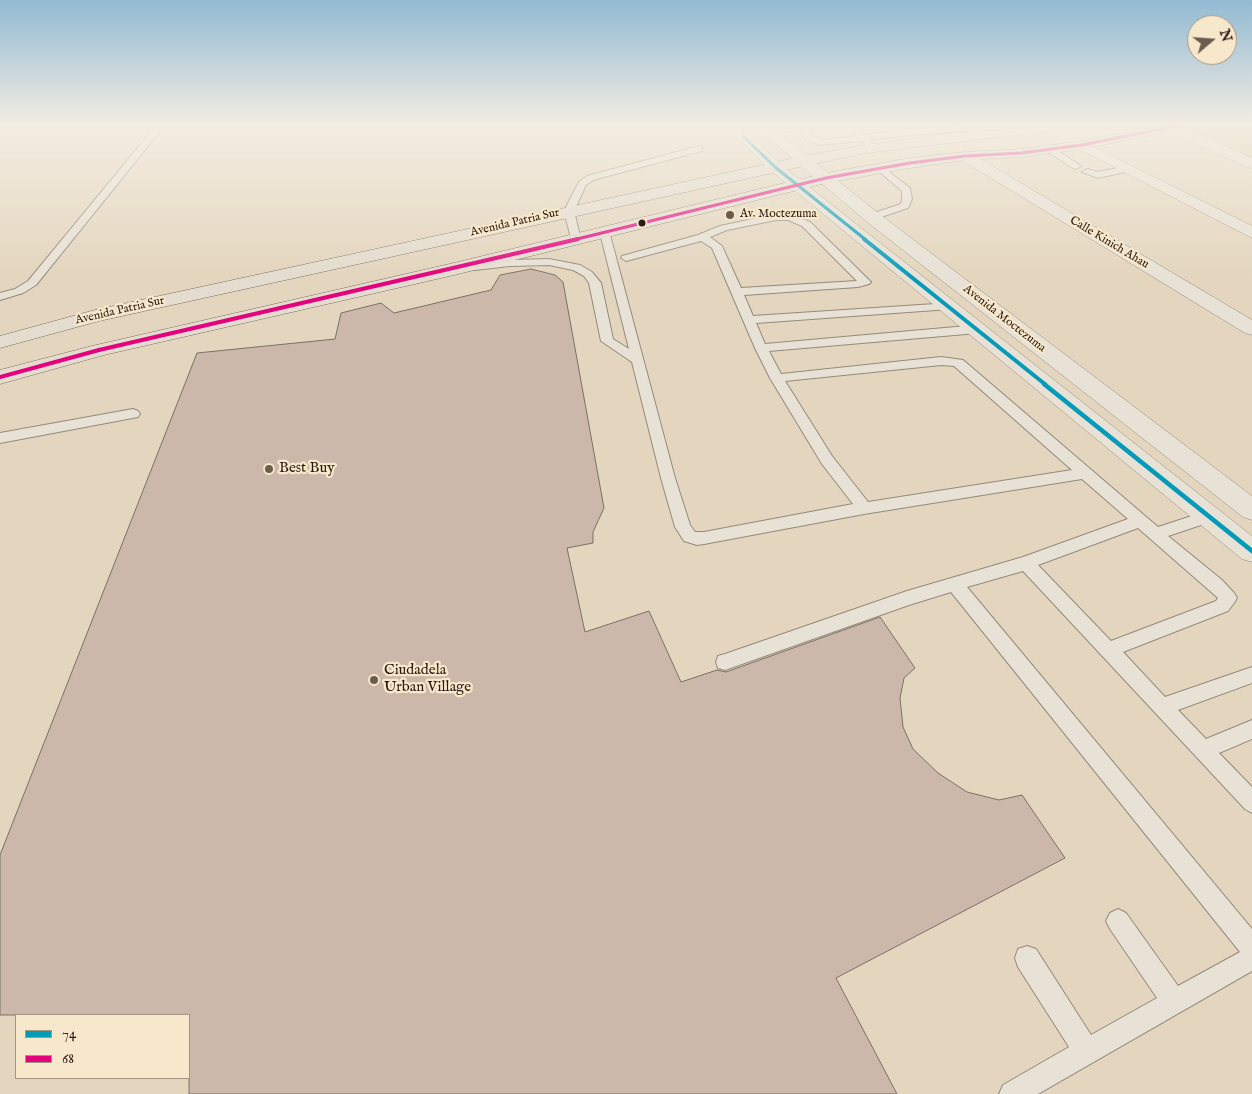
<!DOCTYPE html>
<style>
body{margin:0}
#map{position:relative;width:1252px;height:1094px;overflow:hidden;background:#e4d6be;font-family:"IM FELL English",serif}
canvas{display:block}
.legend{position:absolute;left:15px;top:1014px;width:175px;height:65px;box-sizing:border-box;background:#f7e8cb;border:1px solid #a59681;margin:0;padding:6px 9px;list-style:none;font-size:15px;color:#2b1a13}
.legend li{display:flex;align-items:center;gap:10px;height:25px}
.legend b{width:25px;border:1px solid #a59681}
.north{position:absolute;left:1187px;top:15px;width:50px;height:50px;box-sizing:border-box;background:#f7e8cb;border:1px solid #a59681;border-radius:50%;rotate:72deg;font-size:14px;font-weight:700;line-height:20px;text-align:center;color:#2b1a13}
.north::after{content:'';display:block;margin:auto;width:18px;height:22px;background:#6c5c4f;clip-path:polygon(50% 0,100% 100%,50% 72%,0 100%)}
</style>
<div id="map">
<canvas width="1252" height="1094"></canvas>
<ul class="legend">
<li><b style="height:6px;background:#049bbb"></b>74</li>
<li><b style="height:6px;background:#e5007d"></b>68</li>
</ul>
<div class="north">N</div>
</div>
<script>
const c = document.querySelector('canvas').getContext('2d');
c.lineJoin = 'round';
function fill(path, color) {
  c.fillStyle = color;
  c.fill(path, 'evenodd');
}
function toPath(rows) {
  const path = new Path2D();
  for (const r of rows) {
    path.moveTo(r[0], r[1]);
    for (let i = 2; i < r.length; i += 2) path.lineTo(r[i], r[i + 1]);
  }
  return path;
}
function strokePath(path, color, width, dash) {
  c.strokeStyle = color;
  c.lineWidth = width;
  c.lineCap = dash ? 'butt' : 'round';
  c.setLineDash(dash || []);
  c.stroke(path);
}
function label(font, color, halo, rows, align = 'center') {
  c.font = font + ' "IM FELL English",serif';
  c.lineWidth = 4.5;
  c.setLineDash([]);
  c.textBaseline = 'middle';
  c.strokeStyle = halo;
  c.fillStyle = color;
  for (const [text, x, y, turn = 0] of rows) {
    c.save();
    c.translate(x, y);
    c.rotate((+turn || 0) * Math.PI / 180);
    c.textAlign = isNaN(turn) ? turn : align;
    if (halo) c.strokeText(text, 0, 0);
    c.fillText(text, 0, 0);
    c.restore();
  }
}
fill(toPath([
 [1223,125,1252,125,1252,159,1190,131]
]), '#cccaa2');
const building = toPath([
 [531,269,555,275,563,282,604,508,593,532,593,543,567,548,585,632,649,611,681,682,717,670,726,672,880,617,915,668,904,678,900,698,903,727,913,749,938,773,967,792,999,800,1022,795,1065,858,836,978,897,1094,189,1094,189,1015,0,1015,0,855,197,353,335,339,341,313,381,303,394,313,491,290,500,275,531,269]
]);
fill(building, '#cbb8aa');
strokePath(building, '#7a7064', 1);
const service = toPath([
 [793,125,803,125,812,136,824,140,857,136,848,125,856,125,865,135,909,129,987,125,1011,126,1007,128,909,135,869,140,873,145,869,148,861,141,820,145,806,140,798,129,767,135,763,132,793,125],
 [154,128,161,130,36,285,23,293,0,300,0,293,15,289,28,281,154,128],
 [699,146,702,147,702,151,593,180,586,185,574,211,581,240,580,242,572,242,564,211,579,182,587,176,699,146],
 [1049,146,1052,147,1081,166,1076,169,1073,168,1046,151,1046,147,1049,146],
 [880,165,910,188,912,199,908,208,872,220,867,217,868,215,901,204,902,199,902,191,875,168,880,165],
 [1127,166,1130,167,1130,171,1098,178,1082,172,1087,169,1098,172,1127,166],
 [776,214,789,214,810,222,871,282,869,284,858,287,744,295,753,316,950,303,956,306,950,309,756,323,765,344,978,325,984,329,978,333,769,351,781,374,941,357,963,360,1158,527,1210,510,1216,512,1218,516,1216,520,1168,536,1222,580,1234,593,1237,598,1234,603,1228,611,1123,652,1165,697,1252,667,1252,683,1178,710,1206,739,1252,720,1252,739,1219,753,1252,787,1252,813,1245,809,1023,571,967,587,1252,929,1252,971,1038,1094,999,1094,1003,1085,1069,1047,1018,967,1015,958,1018,949,1027,946,1036,949,1091,1035,1157,998,1110,929,1106,921,1110,913,1118,909,1126,913,1178,986,1240,952,951,592,909,605,725,670,718,668,716,662,718,656,725,654,907,591,1023,557,1128,519,1082,479,864,514,704,544,697,545,684,541,675,527,661,478,632,362,601,341,589,283,584,276,573,270,549,265,510,266,475,270,470,267,475,264,510,260,549,259,580,265,592,272,601,283,613,339,629,349,600,233,605,230,609,231,675,478,690,525,695,532,704,532,853,504,822,464,770,378,755,348,712,248,701,241,626,261,621,258,622,256,698,235,720,226,776,214],
 [776,220,788,220,802,226,857,281,741,288,722,246,710,237,727,230,776,220],
 [941,365,954,366,1072,470,868,502,832,456,785,381,941,365],
 [1138,528,1218,598,1216,601,1111,641,1038,565,1138,528],
 [133,409,138,411,140,414,138,417,0,443,0,433,133,409]
]);
const minor = toPath([
 [1165,125,1176,125,1252,158,1252,169,1165,130,1163,127,1165,125],
 [1082,141,1252,226,1252,238,1077,148,1075,145,1077,142,1082,141],
 [965,152,970,153,1252,320,1252,335,1245,333,960,159,958,156,960,153,965,152]
]);
const tertiary = toPath([
 [725,125,740,125,780,164,1252,536,1252,562,1242,559,770,170,725,125],
 [753,125,768,125,878,213,1252,496,1252,520,1243,517,866,221,753,125]
]);
const primary = toPath([
 [1037,125,1072,125,1065,129,866,153,804,166,99,321,0,348,0,336,95,310,804,156,866,145,946,134,1002,130,1037,125],
 [1162,125,1188,125,1181,129,1082,149,1021,157,965,160,910,168,826,183,454,275,104,355,0,384,0,370,92,346,454,263,826,173,910,158,965,152,1021,149,1082,141,1162,125]
]);
strokePath(service, '#948a7b', 2);
strokePath(minor, '#948a7b', 1);
strokePath(tertiary, '#948a7b', 1);
strokePath(primary, '#7a7064', 1);
fill(service, '#e8e1d5');
fill(minor, '#e8e1d5');
fill(tertiary, '#e8e1d5');
fill(primary, '#e4dcce');
strokePath(toPath([
 [743,136,775,167,866,240]
]), '#049bbb', 3);
strokePath(toPath([
 [864,239,1046,385]
]), '#049bbb', 4);
strokePath(toPath([
 [1044,384,1252,551]
]), '#049bbb', 4.5);
strokePath(toPath([
 [573,240,826,178,910,163,965,156,1021,153,1082,145,1181,125]
]), '#e5007d', 3);
strokePath(toPath([
 [0,377,99,350,578,239]
]), '#e5007d', 4);
const sky = c.createLinearGradient(0, 0, 0, 278);
sky.addColorStop(0, '#92bad3');
sky.addColorStop(0.45, '#f3ede2');
sky.addColorStop(1, '#f3ede200');
c.fillStyle = sky;
c.fillRect(0, 0, 1252, 278);
for (const [x, y, r, color] of [
 [730,215,5,"#6c5c4f"],
 [642,223,4.5,"#2b1a13"],
 [269,469,5,"#6c5c4f"],
 [374,680,5,"#6c5c4f"]
]) {
  const dot = new Path2D();
  dot.arc(x, y, r, 0, 2 * Math.PI);
  c.fillStyle = color;
  c.fill(dot);
  strokePath(dot, '#f7e8cb', 2);
}
label('12px', '#2b1a13', '#f7e8cb', [
 ["Av. Moctezuma",740,215]
], 'left');
label('12px', '#2b1a13', '#f7e8cb', [
 ["Avenida Patria Sur",515,223,-13],
 ["Calle Kinich Ahau",1109,243,31],
 ["Avenida Patria Sur",120,311,-13],
 ["Avenida Moctezuma",1004,319,38]
]);
label('15px', '#2b1a13', '#f7e8cb', [
 ["Best Buy",279,469],
 ["Ciudadela",384,671],
 ["Urban Village",384,688]
], 'left');
</script>
